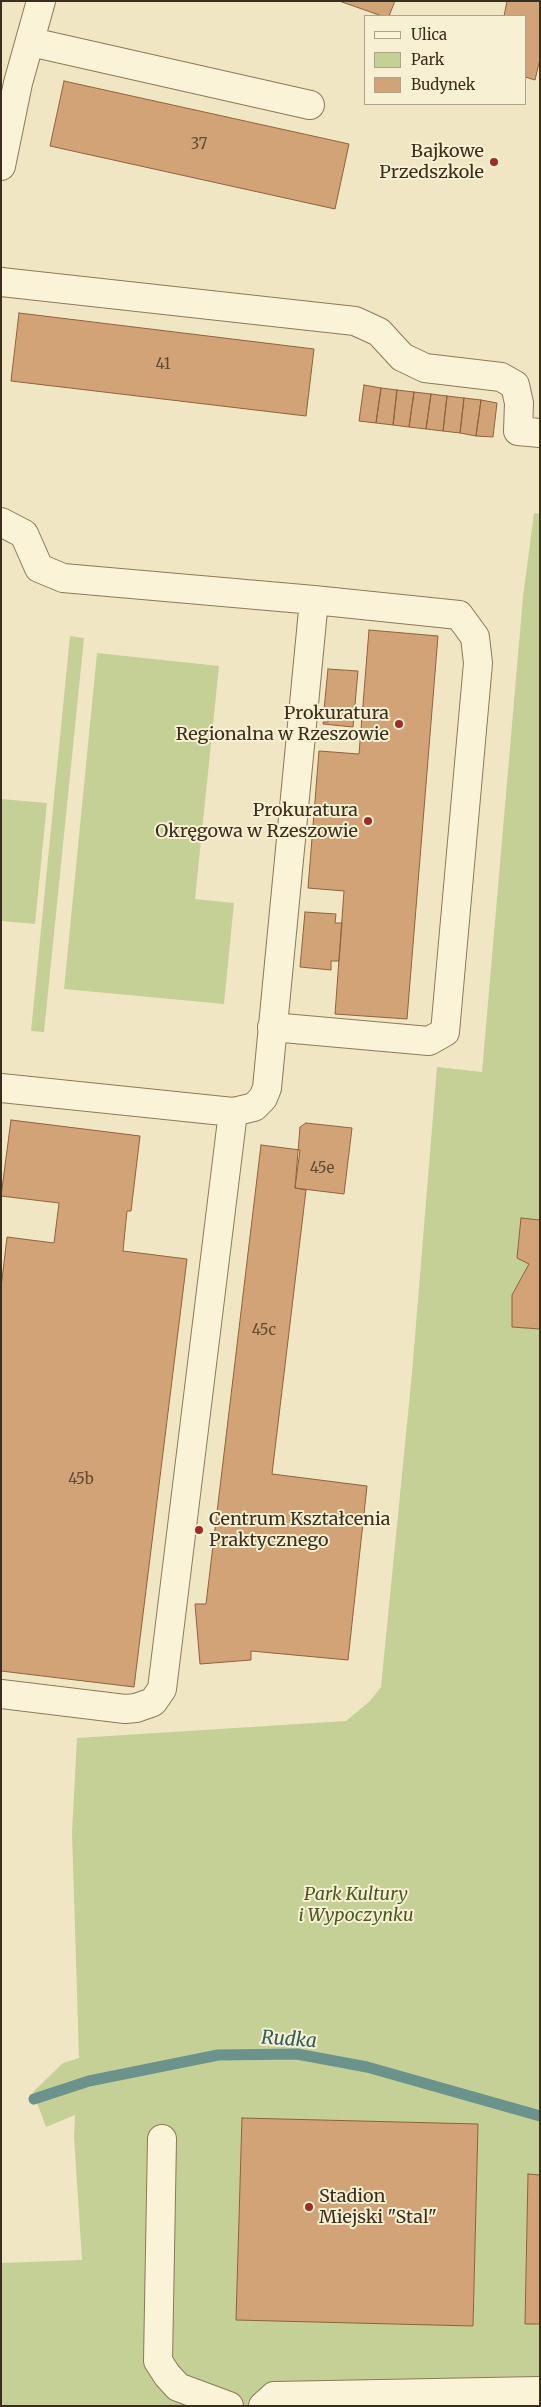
<!DOCTYPE html>
<meta charset="utf-8">
<style>
body{margin:0}
#map{position:relative;width:541px;height:2407px;overflow:hidden;background:#f1e6c3;font-family:Merriweather,serif}
canvas{display:block}
.frame{position:absolute;inset:0;border:2px solid #3c2e1d;pointer-events:none}
.legend{position:absolute;left:364px;top:15px;width:162px;height:90px;box-sizing:border-box;background:#f8f0d3;border:1px solid #ada28a;margin:0;padding:6px 9px;list-style:none;font-size:15px;color:#3c2e1d}
.legend li{display:flex;align-items:center;gap:10px;height:25px}
.legend b{width:25px;border:1px solid #ada28a}
</style>
<div id="map">
<canvas width="541" height="2407"></canvas>
<div class="frame"></div>
<ul class="legend">
<li><b style="height:6px;background:#fbf3d7"></b>Ulica</li>
<li><b style="height:14px;background:#c5d096"></b>Park</li>
<li><b style="height:14px;background:#d2a376"></b>Budynek</li>
</ul>
</div>
<script>
const c = document.querySelector('canvas').getContext('2d');
c.lineJoin = 'round';
function fill(path, color) {
  c.fillStyle = color;
  c.fill(path, 'evenodd');
}
function toPath(rows) {
  const path = new Path2D();
  for (const r of rows) {
    path.moveTo(r[0], r[1]);
    for (let i = 2; i < r.length; i += 2) path.lineTo(r[i], r[i + 1]);
  }
  return path;
}
function strokePath(path, color, width, dash) {
  c.strokeStyle = color;
  c.lineWidth = width;
  c.lineCap = dash ? 'butt' : 'round';
  c.setLineDash(dash || []);
  c.stroke(path);
}
function label(font, color, halo, rows, align = 'center') {
  c.font = font + ' Merriweather,serif';
  c.lineWidth = 4;
  c.setLineDash([]);
  c.textBaseline = 'middle';
  c.strokeStyle = halo;
  c.fillStyle = color;
  for (const [text, x, y, turn = 0] of rows) {
    c.save();
    c.translate(x, y);
    c.rotate((+turn || 0) * Math.PI / 180);
    c.textAlign = isNaN(turn) ? turn : align;
    if (halo) c.strokeText(text, 0, 0);
    c.fillText(text, 0, 0);
    c.restore();
  }
}
fill(toPath([
 [534,513,540,514,540,2406,1,2406,1,2263,82,2260,74,2137,75,2115,46,2127,33,2092,63,2063,79,2058,72,1832,77,1738,346,1721,370,1701,381,1687,412,1373,437,1067,482,1072,523,597],
 [70,636,84,638,44,1032,31,1031],
 [97,653,219,666,195,899,234,903,224,1004,64,989],
 [1,799,47,803,35,924,1,921]
]), '#c5d096');
strokePath(toPath([
 [34,2099,89,2081,218,2055,297,2054,367,2067,540,2116]
]), '#6b938c', 11);
const building = toPath([
 [339,1,395,1,389,16,382,16,339,1],
 [507,1,540,1,540,59,535,80,525,77,525,16,504,16,507,1],
 [64,81,349,144,335,209,50,146,64,81],
 [19,313,314,349,306,416,11,381,19,313],
 [364,385,381,388,376,423,359,421,364,385],
 [381,388,397,390,393,425,376,423,381,388],
 [397,390,414,392,409,427,393,425,397,390],
 [414,392,431,394,426,429,409,427,414,392],
 [431,394,447,396,443,431,426,429,431,394],
 [447,396,464,398,460,433,443,431,447,396],
 [464,398,481,400,476,436,460,433,464,398],
 [481,400,497,403,493,437,476,436,481,400],
 [369,630,438,636,407,1019,335,1014,344,891,308,888,319,751,359,754,369,630],
 [328,669,358,671,353,727,323,724,323,722,328,722,329,710,324,710,328,669],
 [305,912,336,914,335,923,342,923,339,961,331,961,331,970,300,967,305,912],
 [11,1120,140,1136,131,1211,127,1211,123,1251,187,1259,134,1687,1,1671,1,1288,7,1237,54,1243,59,1203,1,1196,11,1120],
 [306,1123,352,1128,344,1194,295,1188,300,1127,306,1123],
 [261,1145,300,1150,295,1188,306,1190,272,1474,367,1486,348,1660,251,1651,251,1660,200,1664,195,1604,206,1604,261,1145],
 [521,1218,540,1220,540,1329,512,1327,512,1295,529,1264,517,1258,521,1218],
 [242,2118,478,2124,473,2326,236,2320,242,2118],
 [528,2174,540,2175,540,2324,525,2324,528,2174]
]);
fill(building, '#d2a376');
strokePath(building, '#8e623c', 1);
const minor = toPath([
 [31,42,310,105],
 [1,166,18,83,41,1],
 [1,282,355,321,379,332,402,357,425,368,501,377,515,385,519,403,518,431,540,433],
 [1,522,24,534,39,568,63,578,314,600,267,1088,263,1098,254,1107,233,1112,1,1088],
 [272,1027,429,1041,445,1032,478,663,475,637,459,615,314,600],
 [1,1694,125,1709,136,1708,153,1702,162,1689,233,1112],
 [162,2139,158,2361,167,2375,178,2387,229,2406],
 [263,2406,274,2396,540,2391]
]);
strokePath(minor, '#8d7858', 30);
strokePath(minor, '#fbf3d7', 28);
for (const [x, y, r, color] of [
 [494,162,5,"#a02b24"],
 [399,724,5,"#a02b24"],
 [368,821,5,"#a02b24"],
 [199,1530,5,"#a02b24"],
 [309,2207,5,"#a02b24"]
]) {
  const dot = new Path2D();
  dot.arc(x, y, r, 0, 2 * Math.PI);
  c.fillStyle = color;
  c.fill(dot);
  strokePath(dot, '#f8f0d3', 2);
}
label('15px', '#624b33', null, [
 ["37",199,145],
 ["41",163,365],
 ["45e",322,1169],
 ["45c",264,1331],
 ["45b",81,1480]
]);
label('18px', '#3c2e1d', '#f8f0d3', [
 ["Bajkowe",484,152],
 ["Przedszkole",484,173],
 ["Prokuratura",389,714],
 ["Regionalna w Rzeszowie",389,735],
 ["Prokuratura",358,811],
 ["Okręgowa w Rzeszowie",358,832],
 ["Centrum Kształcenia",209,1520,"left"],
 ["Praktycznego",209,1541,"left"],
 ["Stadion",319,2197,"left"],
 ["Miejski \"Stal\"",319,2218,"left"]
], 'right');
label('italic 18px', '#485a22', '#f8f0d3', [
 ["Park Kultury",356,1895],
 ["i Wypoczynku",356,1916]
]);
label('italic 19px', '#2c5c5c', '#f8f0d3', [
 ["Rudka",289,2040,4]
]);
</script>
